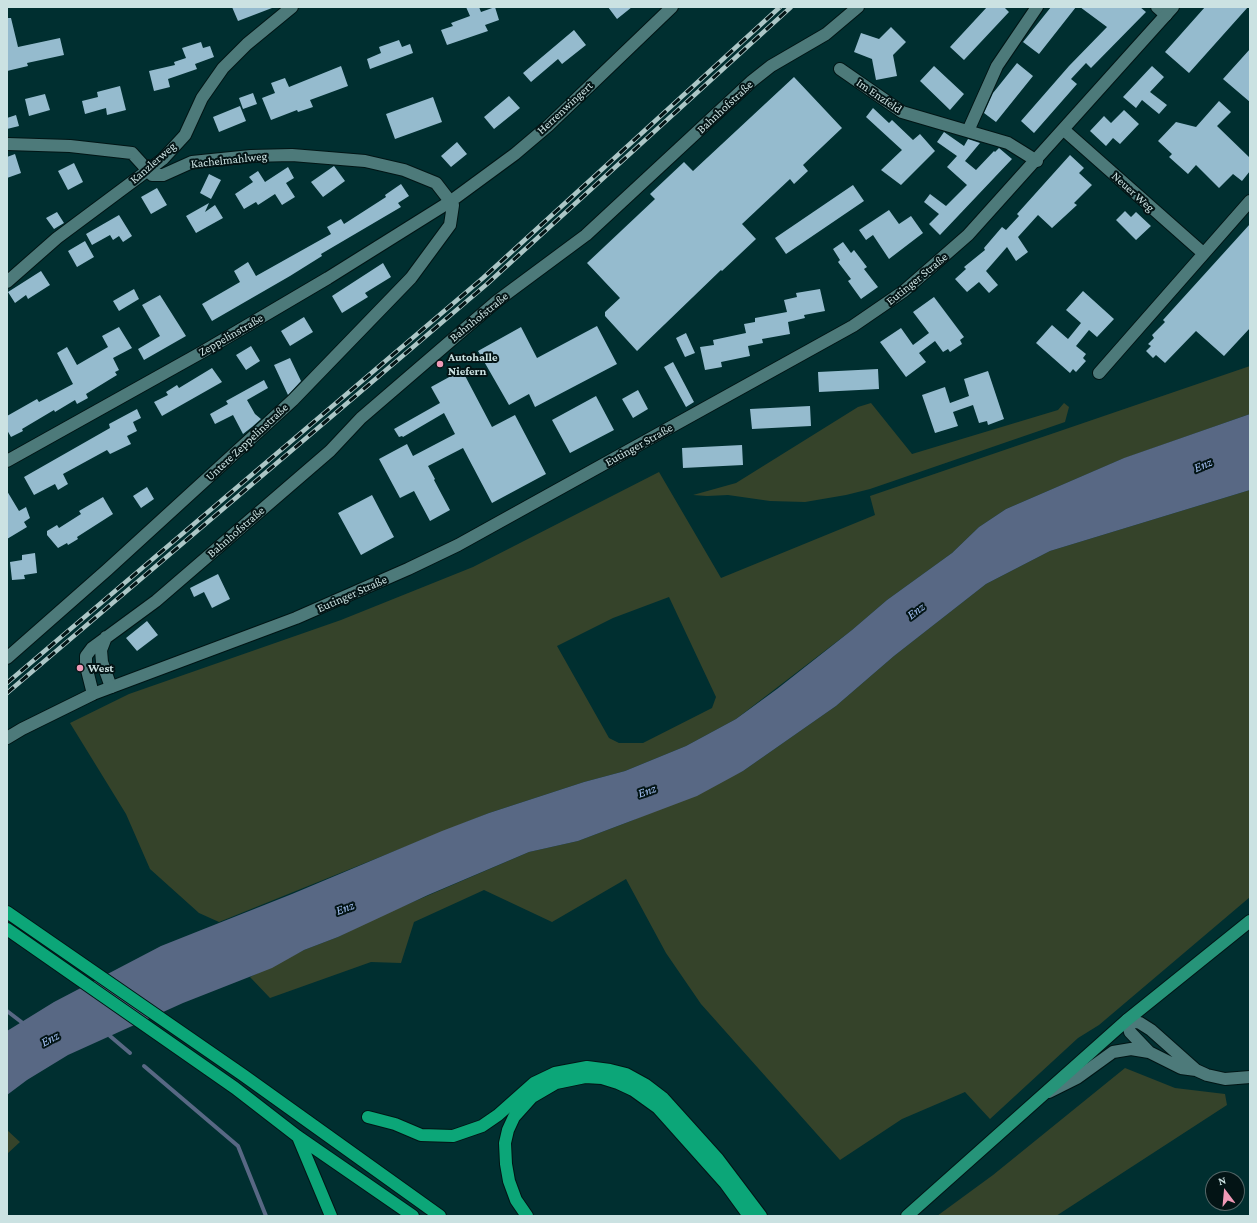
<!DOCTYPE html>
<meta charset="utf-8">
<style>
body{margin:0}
#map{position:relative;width:1257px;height:1223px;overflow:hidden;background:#002f30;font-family:"Crimson Pro",serif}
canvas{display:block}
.frame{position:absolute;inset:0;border:8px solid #cbe2e2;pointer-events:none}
.north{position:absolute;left:1205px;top:1171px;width:40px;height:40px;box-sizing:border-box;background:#031415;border:1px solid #536667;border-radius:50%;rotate:344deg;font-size:11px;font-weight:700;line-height:16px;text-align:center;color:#cbe2e2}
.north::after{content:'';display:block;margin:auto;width:14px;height:18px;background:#f09ab7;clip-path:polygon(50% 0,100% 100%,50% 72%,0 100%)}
</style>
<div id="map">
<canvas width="1257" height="1223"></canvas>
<div class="frame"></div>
<div class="north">N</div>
</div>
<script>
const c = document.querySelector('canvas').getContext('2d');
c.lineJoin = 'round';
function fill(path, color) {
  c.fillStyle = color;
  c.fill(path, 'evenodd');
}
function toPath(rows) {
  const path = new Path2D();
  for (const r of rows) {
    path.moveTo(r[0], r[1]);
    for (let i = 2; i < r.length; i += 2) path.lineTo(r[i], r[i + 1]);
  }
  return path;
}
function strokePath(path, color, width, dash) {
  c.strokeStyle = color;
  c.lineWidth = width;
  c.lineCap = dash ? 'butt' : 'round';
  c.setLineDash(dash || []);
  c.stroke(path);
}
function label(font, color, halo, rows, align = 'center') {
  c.font = font + ' "Crimson Pro",serif';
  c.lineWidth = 4;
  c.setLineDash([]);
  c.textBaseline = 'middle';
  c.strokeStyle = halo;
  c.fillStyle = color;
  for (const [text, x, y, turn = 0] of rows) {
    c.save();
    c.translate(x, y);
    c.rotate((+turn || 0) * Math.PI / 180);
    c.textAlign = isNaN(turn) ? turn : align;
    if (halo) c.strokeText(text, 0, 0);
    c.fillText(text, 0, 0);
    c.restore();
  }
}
fill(toPath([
 [1250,366,1250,414,1122,459,1006,509,979,527,952,553,887,600,852,630,736,719,686,746,625,771,584,782,489,813,219,922,199,913,150,869,126,814,70,723,129,694,341,620,473,567,659,472,721,578,875,515,870,496],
 [669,597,716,697,712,708,643,743,619,743,609,738,557,646,613,618],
 [871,403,912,454,1058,410,1064,403,1069,407,1065,422,870,489,846,495,805,502,770,501,728,495,707,496,693,495,736,483,858,407],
 [1250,490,1250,897,1099,1025,1078,1038,990,1119,965,1092,902,1119,840,1160,701,1004,666,953,626,879,552,922,484,890,414,922,401,963,371,962,270,998,250,977,304,950,338,937,371,920,529,852,578,841,631,821,743,771,836,706,894,656,986,584,1050,551],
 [1125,1068,1175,1088,1225,1094,1227,1105,1056,1216,937,1216,993,1175],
 [7,1130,20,1142,7,1154]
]), '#35432a');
fill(toPath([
 [1250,414,1250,490,1050,551,986,584,894,656,836,706,743,771,697,796,578,841,529,852,428,895,338,937,304,950,272,968,183,1003,68,1055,27,1080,7,1095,7,1031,54,1002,161,946,292,894,442,831,489,813,584,782,625,771,686,746,736,719,777,689,852,630,887,600,952,553,979,527,1006,509,1124,458]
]), '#586884');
strokePath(toPath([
 [7,1011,24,1024],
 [110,1036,130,1053],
 [144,1066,238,1146,266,1216]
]), '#586884', 4);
fill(toPath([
 [232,7,272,7,272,8,238,21],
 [466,7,479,7,481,12,495,7,499,20,485,25,488,31,447,45,441,30,453,26,451,23,470,16],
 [608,7,632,7,617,19],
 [987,7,1004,7,1009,12,964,60,950,47],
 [1051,7,1076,7,1039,54,1023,42],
 [1080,7,1140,7,1146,12,1091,68,1086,63,1071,79,1077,84,1034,133,1021,121,1069,66,1107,27],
 [1205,7,1248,7,1189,73,1165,52],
 [7,18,11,18,18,47,60,38,64,55,27,63,28,66,7,71],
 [891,27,906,42,893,55,897,76,876,80,872,59,854,52,861,33,879,39],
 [574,30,586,45,562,64,558,59,531,82,523,73],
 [399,40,402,47,410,44,413,53,370,69,367,59,381,53,379,47],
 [201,42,203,48,210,46,214,57,195,64,197,69,168,79,170,87,154,91,149,71,175,65,174,62,186,58,182,48],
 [1250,49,1250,102,1223,79],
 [1017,63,1033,76,996,122,984,113,993,93],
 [341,66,348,86,310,100,313,107,298,112,297,110,271,120,262,98,275,93,271,83,285,78,289,87],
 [934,66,964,94,950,110,920,81],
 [1152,66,1164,77,1150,92,1167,105,1159,114,1142,100,1136,108,1123,97],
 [794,77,842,128,803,165,808,171,794,184,790,179,742,224,756,239,722,271,721,270,637,351,605,316,605,312,620,298,587,263,655,199,650,194,684,162,693,171],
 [120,86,126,110,107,115,106,108,85,114,82,101,98,97,97,92],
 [253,93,257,104,243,109,239,98],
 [45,94,50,110,29,116,25,99],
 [509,96,520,108,494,129,484,117],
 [433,97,442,122,395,139,386,114],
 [1219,101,1231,112,1217,126,1250,158,1250,171,1242,181,1233,174,1219,188,1196,165,1188,174,1169,157,1172,154,1158,141,1176,122,1196,127],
 [240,106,246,121,219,132,213,117],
 [873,108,889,123,892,120,913,140,920,134,935,151,901,185,881,170,902,150,866,117],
 [1124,110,1139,124,1120,144,1113,138,1106,146,1090,131,1104,116,1111,123],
 [16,115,19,126,7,129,7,118],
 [944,132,964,146,968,139,980,143,965,161,976,170,994,151,995,152,999,148,1012,159,940,235,929,224,939,214,924,202,930,194,946,206,967,185,947,167,957,156,937,142],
 [457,142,467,154,451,167,441,156],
 [15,154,21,173,7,178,7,157],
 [1070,155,1084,168,1079,173,1092,185,1074,203,1077,205,1052,228,1038,215,1018,237,1028,252,1016,261,1007,247,986,271,998,285,989,293,979,282,967,292,955,279,966,269,964,267,985,250,984,248,1002,227,1006,230,1019,216,1017,214],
 [74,163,83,182,68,190,58,171],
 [334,166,345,181,323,197,311,182],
 [288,167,294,178,286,183,295,197,282,205,275,194,258,205,256,202,244,209,235,194,253,182,249,177,258,171,265,182],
 [209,174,221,180,211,199,200,193],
 [401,184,409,196,398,203,401,207,321,254,322,256,290,276,212,321,202,304,240,282,234,271,248,262,256,276,331,234,327,227,341,219,344,224,386,197,385,195],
 [853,185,864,201,786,254,775,238],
 [157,188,167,205,151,214,141,197],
 [209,203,205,212,215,205,223,218,196,233,186,216],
 [889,210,899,224,911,216,923,233,889,259,873,235,866,240,859,230],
 [1125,211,1131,217,1136,212,1151,226,1136,240,1116,220],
 [57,212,64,223,54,229,46,218],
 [119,215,132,236,123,242,119,236,113,240,110,235,92,245,86,234],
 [1250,224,1250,328,1224,356,1196,331,1165,363,1156,355,1153,358,1146,351,1151,346,1148,344,1154,338,1152,335,1165,322,1163,320],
 [85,241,94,257,77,267,68,251],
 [843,242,851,253,854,250,867,267,864,269,878,287,861,299,848,281,851,279,838,262,840,260,833,249],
 [383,263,391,277,365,293,368,297,342,313,332,296],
 [41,271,50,285,28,299,26,295,15,303,8,292],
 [134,289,139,299,119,311,113,301],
 [820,289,825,311,804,315,805,318,788,322,790,334,762,339,763,343,748,346,750,356,721,362,722,367,705,370,700,347,714,345,713,340,746,333,744,324,755,322,755,318,787,312,784,300,797,297,796,293],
 [1083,291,1114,319,1097,337,1089,330,1076,346,1086,354,1083,358,1086,361,1076,372,1073,369,1070,373,1036,343,1052,325,1068,339,1081,323,1066,310],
 [160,295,186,336,144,360,138,349,160,336,142,305],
 [934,297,964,337,960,340,962,344,950,352,948,349,943,352,935,341,919,353,926,362,906,377,880,342,901,328,913,345,929,333,913,312],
 [304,317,313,332,290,346,281,331],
 [597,326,617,364,535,407,529,394,509,405,478,351,521,327,537,358],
 [119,327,132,348,113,358,119,370,115,372,117,375,86,394,88,398,77,404,75,400,55,412,54,410,22,429,23,431,11,437,7,430,7,416,37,399,39,402,73,384,57,353,67,347,77,365,108,347,102,336],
 [686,333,695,353,685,357,676,338],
 [251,346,260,361,246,370,236,355],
 [290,358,301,381,288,395,274,365],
 [673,362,694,402,686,407,664,367],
 [212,368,222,382,162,416,154,402,168,395,166,392,177,385,179,388],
 [878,369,879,389,819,392,818,372],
 [462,370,492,427,515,415,546,474,492,503,463,448,428,466,435,479,434,480,450,510,430,521,414,491,400,498,379,459,407,444,413,456,455,434,444,413,403,437,402,436,399,437,394,429,440,403,431,387],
 [988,371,1004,419,988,425,987,421,979,423,973,405,953,412,958,426,935,433,922,395,945,387,950,403,969,396,964,379],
 [264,380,268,388,247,400,255,414,261,419,252,427,243,434,233,415,215,424,210,414,228,404,226,401],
 [638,390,648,409,633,418,622,399],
 [596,396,614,430,570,453,552,420],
 [810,406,811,426,752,429,750,409],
 [137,409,141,418,133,422,137,431,127,436,131,444,110,454,107,450,63,474,68,484,58,490,55,484,34,495,24,477,110,428,109,424],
 [742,445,743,465,683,468,682,448],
 [147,487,154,499,141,508,133,496],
 [7,491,19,511,26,507,30,518,24,522,27,527,7,539],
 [372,495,394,537,361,555,338,513],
 [103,497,113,514,77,537,78,539,68,545,67,543,58,548,47,535,47,531,57,525,59,528,81,514,79,511],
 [35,553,37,573,24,575,25,579,12,580,10,562,22,560,22,555],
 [218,574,230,599,212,608,204,592,194,597,190,588],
 [147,621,158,635,137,651,126,638]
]), '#95bbce');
const minor = toPath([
 [1157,7,1166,15],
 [840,69,902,112,1008,143,1037,161],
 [1064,130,1203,253],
 [968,131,997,66,1037,7],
 [7,144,70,146,132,153,152,175,163,175,192,162,251,156,292,155,365,161,404,170,436,183,453,205,450,225,411,278,293,400,107,570,7,658],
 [7,282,57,238,163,159,185,135,202,98,223,68,247,44,292,7],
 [1099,373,1250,201],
 [7,461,204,351,328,278,451,201,515,154,548,126,672,7],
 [106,637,101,650,102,662,111,687],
 [93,694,86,666,86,656,92,648,156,601,330,451,361,418,497,301,586,235,752,81,771,66,826,34,858,7]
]);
const tertiary = toPath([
 [7,738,22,729,93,694,296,618,408,569,458,545,853,326,904,291,968,235,1173,7],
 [1149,1052,1130,1032,1127,1020,1140,1023,1151,1030,1196,1070],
 [1049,1092,1077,1078,1113,1052,1131,1049,1149,1052,1181,1068,1196,1070,1207,1075,1225,1079,1250,1077]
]);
const primary = toPath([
 [907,1216,1127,1020,1250,921]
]);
const motorway = toPath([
 [7,912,243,1075,440,1216],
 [7,929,235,1088,297,1136,413,1216],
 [368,1117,395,1124,421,1135,453,1136,482,1126,498,1115,534,1083,555,1073,587,1067,610,1070,626,1074,646,1085,663,1098,718,1159,761,1216],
 [298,1137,331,1216],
 [527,1216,516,1200,509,1181,506,1164,505,1143,508,1130,514,1117,532,1097,556,1083,585,1077,602,1078,618,1083,633,1090,658,1108,725,1183,749,1216]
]);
strokePath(minor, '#001515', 14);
strokePath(tertiary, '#001515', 14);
strokePath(primary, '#001515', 14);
strokePath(motorway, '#001515', 14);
strokePath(minor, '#4d7a7a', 12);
strokePath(tertiary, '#4d7a7a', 12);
strokePath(primary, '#269479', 12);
strokePath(motorway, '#0ca678', 12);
const rail = toPath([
 [7,683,483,278,780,7],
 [7,693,487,284,791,7]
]);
strokePath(rail, '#acc6c6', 4.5);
strokePath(rail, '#031415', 3, [9]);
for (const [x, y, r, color] of [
 [440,364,4,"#f09ab7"],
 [80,668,4,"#f09ab7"]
]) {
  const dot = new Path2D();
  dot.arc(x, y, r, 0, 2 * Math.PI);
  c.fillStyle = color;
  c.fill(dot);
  strokePath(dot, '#031415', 1.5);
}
label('12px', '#cbe2e2', '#031415', [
 ["Im Enzfeld",879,96,34],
 ["Bahnhofstraße",725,107,-43],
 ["Herrenwingert",565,108,-43],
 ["Kachelmahlweg",229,160,-6],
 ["Kanzlerweg",153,163,-41],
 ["Neuer Weg",1133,192,42],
 ["Eutinger Straße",917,279,-39],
 ["Bahnhofstraße",479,317,-39],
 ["Zeppelinstraße",231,335,-30],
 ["Untere Zeppelinstraße",247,442,-43],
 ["Eutinger Straße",639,445,-29],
 ["Bahnhofstraße",236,532,-41],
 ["Eutinger Straße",352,594,-24]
]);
label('bold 12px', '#cbe2e2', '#031415', [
 ["Autohalle",448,357],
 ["Niefern",448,371],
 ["West",88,668]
], 'left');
label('italic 13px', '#a3c0f3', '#031415', [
 ["Enz",1203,465,-23],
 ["Enz",916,611,-37],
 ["Enz",647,791,-19],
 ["Enz",345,908,-21],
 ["Enz",50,1039,-28]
]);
</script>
